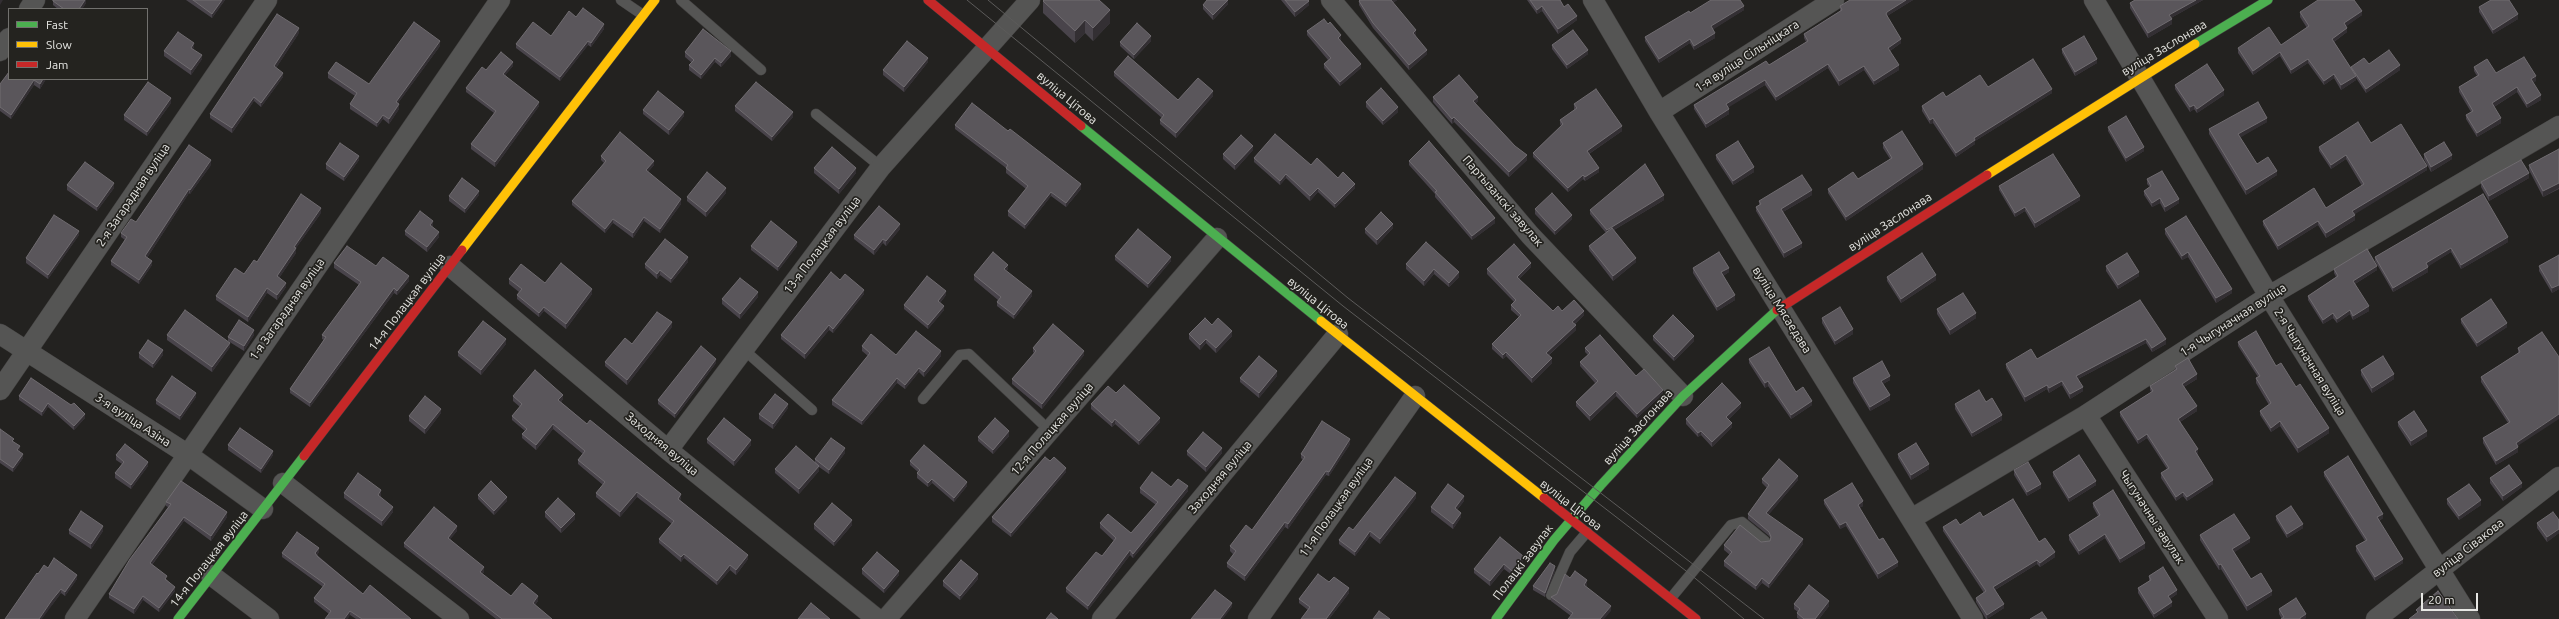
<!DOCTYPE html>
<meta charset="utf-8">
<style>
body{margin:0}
#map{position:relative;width:2559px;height:619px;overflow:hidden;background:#232220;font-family:Ubuntu,sans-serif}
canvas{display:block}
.legend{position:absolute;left:8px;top:8px;width:140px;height:72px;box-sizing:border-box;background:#24231f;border:1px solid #72716e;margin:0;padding:5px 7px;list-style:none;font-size:12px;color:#e7e7e4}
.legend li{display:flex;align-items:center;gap:8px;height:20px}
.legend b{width:20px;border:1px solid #72716e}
.scale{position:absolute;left:2421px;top:593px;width:57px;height:18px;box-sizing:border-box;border:2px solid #e7e7e4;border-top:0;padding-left:5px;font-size:12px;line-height:14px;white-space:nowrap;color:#e7e7e4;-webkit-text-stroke:3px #24231f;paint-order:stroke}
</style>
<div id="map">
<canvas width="2559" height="619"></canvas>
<ul class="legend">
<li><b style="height:5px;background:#4caf50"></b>Fast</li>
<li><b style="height:5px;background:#ffc107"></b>Slow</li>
<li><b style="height:5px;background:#c62828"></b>Jam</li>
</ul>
<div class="scale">20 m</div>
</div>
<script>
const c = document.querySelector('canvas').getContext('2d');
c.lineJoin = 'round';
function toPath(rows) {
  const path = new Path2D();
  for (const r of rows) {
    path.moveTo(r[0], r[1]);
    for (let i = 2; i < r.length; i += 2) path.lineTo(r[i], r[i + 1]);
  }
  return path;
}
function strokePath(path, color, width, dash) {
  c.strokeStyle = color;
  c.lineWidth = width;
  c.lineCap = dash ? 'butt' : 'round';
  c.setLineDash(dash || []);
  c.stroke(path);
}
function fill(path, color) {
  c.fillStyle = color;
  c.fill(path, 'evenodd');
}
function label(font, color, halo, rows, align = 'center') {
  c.font = font + ' Ubuntu,sans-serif';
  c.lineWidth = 3.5;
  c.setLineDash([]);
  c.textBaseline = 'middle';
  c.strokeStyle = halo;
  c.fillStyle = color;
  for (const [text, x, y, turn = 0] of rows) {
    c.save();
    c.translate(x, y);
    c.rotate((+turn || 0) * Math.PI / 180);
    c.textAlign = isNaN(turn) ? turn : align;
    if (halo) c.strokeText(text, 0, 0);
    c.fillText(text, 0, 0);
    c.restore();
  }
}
const lane = toPath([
 [621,0,643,15],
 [681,0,761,70],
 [816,114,881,167],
 [743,349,812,410],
 [923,399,960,355,969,354,1050,431],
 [1551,595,1570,552,1587,532],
 [1671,598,1731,525,1742,522,1765,541]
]);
const street = toPath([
 [1331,0,1530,235,1683,396],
 [1593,0,1659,112,1973,619],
 [2094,0,2269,296,2470,619],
 [29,9,35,0],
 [0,51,9,38],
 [1659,112,1834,0],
 [450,266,668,450,877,619],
 [0,334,187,454,263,509],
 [0,390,267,0],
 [2086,415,2218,619],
 [668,450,881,167,1030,0],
 [283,483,459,619],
 [1911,519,2086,415,2269,296,2559,126],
 [211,575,269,619],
 [75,619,500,0],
 [886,619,1217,238],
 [1102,619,1338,334],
 [1258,619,1415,396],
 [2376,619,2559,477]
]);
const fast = toPath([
 [2195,44,2268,0],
 [1081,126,1321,321],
 [178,619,304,456],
 [1496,619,1554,540,1601,485,1683,396,1777,310]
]);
const slow = toPath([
 [1987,175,2195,44],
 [462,250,655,0],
 [1321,321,1544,498]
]);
const jam = toPath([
 [928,0,1081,126],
 [1777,310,1987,175],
 [304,456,462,250],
 [1544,498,1696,619]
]);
strokePath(lane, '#403f3e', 11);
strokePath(street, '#403f3e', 21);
strokePath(fast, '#403f3e', 10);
strokePath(slow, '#403f3e', 10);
strokePath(jam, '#403f3e', 10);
strokePath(lane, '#555554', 10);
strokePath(street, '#555554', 20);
strokePath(fast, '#4caf50', 9);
strokePath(slow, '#ffc107', 9);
strokePath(jam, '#c62828', 9);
strokePath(toPath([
 [967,0,1343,306,1690,574,1744,619],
 [988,0,1348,298,1764,619]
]), '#5c5b5a', 1);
fill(toPath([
 [86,0,86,3,82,9,58,9,53,5,53,1],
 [186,0,225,0,212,18],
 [1281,0,1308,0,1309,5,1295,17],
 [1360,0,1397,0,1393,3,1416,35,1415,36,1427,54,1409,70,1373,28,1359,5,1359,1],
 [1527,0,1560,0,1564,7,1577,20,1558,34,1542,11,1537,14],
 [1850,0,1913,0,1887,16,1901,43,1890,51,1899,70,1874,85,1864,70,1839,86,1828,68,1776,101,1765,85,1728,107,1729,114,1706,128,1694,109,1694,105,1769,65,1806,42,1804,38,1804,34,1840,11,1840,6],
 [2135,0,2203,0,2171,18,2172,24,2148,38,2130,8,2130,3],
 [1043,1,1110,23,1093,41,1085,33,1075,43,1043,13],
 [1228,4,1213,20,1203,9,1203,5],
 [2479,7,2518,19,2493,34,2479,12],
 [1744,10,1713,29,1715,38,1694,50,1690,43,1659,63,1645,41,1645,37,1690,13],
 [2300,12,2362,15,2346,26,2347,32,2334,42,2351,68,2351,67,2369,64,2400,70,2366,93,2356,78,2356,80,2341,90,2334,78,2324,85,2308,63,2291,74,2280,56,2253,75,2238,53,2238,48,2281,45,2307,28,2300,17],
 [576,17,604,29,591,47,588,45,560,81,516,48,516,44,551,36],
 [1307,31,1341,40,1341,41,1361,68,1340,86,1324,68,1324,64,1328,60,1307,35],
 [299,33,276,68,283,77,261,107,254,101,232,133,210,118,210,114],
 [1151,41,1134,59,1120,46,1120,42],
 [1552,45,1588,54,1567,69,1552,49],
 [440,46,398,103,399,109,389,124,383,119,377,127,350,109,350,104,355,96,328,78,328,73,369,84],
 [194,47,193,49,202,59,191,75,164,56,164,51],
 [2062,49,2097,63,2075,76,2062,53],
 [685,52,731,56,721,67,715,62,701,79,689,70,689,65,692,63,685,57],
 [928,62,904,92,883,75,883,70],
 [513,66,505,75,539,106,495,167,471,149,471,144,494,113,466,92,466,88,486,70],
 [2474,67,2496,73,2536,81,2533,82,2541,100,2527,108,2517,92,2494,107,2501,123,2477,137,2466,119,2466,115,2471,112,2459,92,2459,87,2477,76,2474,71],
 [1114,72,1178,100,1213,96,1176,138,1160,124,1160,120,1162,118,1114,76],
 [9,79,46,79,40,89,34,85,11,119,0,111,0,84],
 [2175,85,2224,95,2197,113,2194,109,2190,112,2175,89],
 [1988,87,2052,93,1975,141,1975,144,1956,157,1933,123,1930,124,1922,111,1922,106,1946,97],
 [1433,97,1478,101,1475,104,1527,160,1509,177,1454,122,1452,124,1433,102],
 [1366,102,1398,112,1383,125,1366,107],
 [171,103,147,136,124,120,124,115],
 [1574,104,1622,131,1589,154,1599,172,1585,181,1583,179,1568,192,1533,157,1533,153,1561,126,1560,124,1560,120,1574,110],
 [735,106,793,117,772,141,735,111],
 [643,110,684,116,669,135,643,114],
 [2267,122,2240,137,2257,164,2277,175,2246,195,2209,134,2209,129],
 [955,125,1081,189,1066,207,1051,196,1025,229,1008,216,1008,211,1026,189,1006,173,1006,168,955,129],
 [2108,127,2144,151,2126,162,2108,131],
 [1883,143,1923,169,1846,221,1828,193,1828,189,1858,179,1890,159,1883,148],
 [2371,143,2427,170,2354,214,2355,220,2326,238,2318,225,2278,250,2263,225,2263,221,2326,208,2362,186,2346,159,2331,169,2319,151,2319,147],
 [2559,149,2559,189,2543,197,2529,170,2529,165],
 [1253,150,1235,170,1223,159,1223,154],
 [2424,154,2452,159,2431,172,2424,159],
 [1716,155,1754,172,1733,185,1716,159],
 [601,156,654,165,648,172,681,204,660,233,644,221,633,238,613,223,605,233,572,205,572,201,604,163,601,160],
 [1254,158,1311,165,1338,178,1355,188,1335,208,1318,192,1310,201,1286,178,1280,185,1254,162],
 [359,160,344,181,326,169,326,164],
 [1409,161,1495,223,1472,240,1435,197,1435,194,1409,165],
 [211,165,190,194,189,193,147,258,152,265,139,284,111,265,111,261,125,240,121,237,121,233],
 [814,168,856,173,839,194,814,173],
 [2529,178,2489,201,2481,187,2481,182],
 [2147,179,2179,203,2165,212,2160,203,2152,207,2144,195,2144,191,2150,187,2147,184],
 [67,185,114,188,97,211,67,190],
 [1999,186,2080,200,2035,228,2025,211,2015,217,1999,190],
 [726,193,706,217,687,201,687,197],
 [479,195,465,213,449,201,449,196],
 [1812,195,1783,212,1802,247,1784,258,1756,211,1756,207,1759,205,1759,201],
 [1664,200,1614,230,1636,262,1613,281,1589,250,1589,246,1606,233,1590,214,1590,210],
 [1535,209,1572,219,1555,235,1535,214],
 [321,213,296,248,296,253,279,278,286,287,277,300,267,293,248,322,216,300,216,296,244,274,257,262],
 [433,225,432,227,439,237,427,252,405,235,405,231],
 [1393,228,1377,245,1365,233,1365,229],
 [900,229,886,246,883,243,874,255,854,239,854,235],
 [2165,229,2232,293,2216,303,2188,257,2182,260,2165,234],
 [79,235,48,279,26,263,26,258],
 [1426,242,1459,277,1449,287,1434,274,1424,286,1406,269,1406,264],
 [2508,242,2461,269,2451,252,2428,266,2428,272,2393,292,2375,261,2375,257],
 [751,246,797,246,778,271,751,250],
 [2559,255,2559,289,2552,293,2539,271,2539,266],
 [1115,256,1171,261,1148,288,1115,260],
 [688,262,671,283,660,275,657,279,645,268,645,264],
 [334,263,376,266,409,281,397,295,394,293,310,407,290,393,290,389,324,340,322,339,322,335,359,285,334,268],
 [2106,266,2139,276,2118,289,2106,271],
 [1531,267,1519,279,1553,311,1562,311,1584,315,1575,324,1576,330,1549,355,1552,363,1532,383,1506,356,1503,359,1492,349,1492,344,1519,317,1511,310,1511,305,1514,302,1487,274,1487,269],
 [1693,268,1729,272,1723,276,1735,300,1717,311,1693,273],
 [1008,269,1006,271,1032,296,1014,319,997,306,997,302,998,300,974,280,974,275],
 [2334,269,2377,270,2355,284,2369,311,2353,320,2350,314,2337,323,2333,318,2323,324,2308,300,2308,296,2336,277,2334,273],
 [1887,277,1936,280,1901,303,1887,281],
 [509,279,545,283,592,294,566,329,544,311,539,317,517,299,517,295,519,292,509,284],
 [840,280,864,294,833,333,829,330,805,359,781,339,781,335],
 [946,295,940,303,944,310,928,329,904,309,904,305],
 [758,297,740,319,722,304,722,299],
 [2140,300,2166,344,2152,352,2146,343,2078,379,2083,391,2070,399,2062,385,2049,393,2047,389,2025,402,2006,368,2006,364,2037,359],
 [1937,309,1976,318,1950,335,1937,314],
 [1822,318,1853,334,1835,345,1822,323],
 [2461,319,2507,327,2477,347,2461,323],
 [1212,325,1232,336,1216,353,1206,343,1200,350,1189,339,1189,334],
 [672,327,627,385,605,366,605,362,632,344],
 [2542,332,2518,446,2518,452,2496,465,2483,443,2483,438,2508,423,2481,382,2481,377,2518,353,2518,348],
 [167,335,230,347,212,372,167,340],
 [254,335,244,351,228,341,228,337],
 [1653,336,1694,341,1674,361,1653,340],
 [2238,342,2276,366,2296,387,2329,433,2298,453,2280,426,2271,432,2260,415,2260,411,2269,405,2256,383,2256,378,2258,377,2238,346],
 [506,344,481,375,458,356,458,352],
 [862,346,896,355,941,356,924,377,919,372,905,389,897,383,862,425,832,405,832,400,868,356,862,351],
 [1033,348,1084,355,1042,409,1012,384,1012,379,1034,353,1033,352],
 [1585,348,1636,376,1663,394,1637,418,1616,396,1590,421,1576,406,1576,402,1595,383,1580,366,1580,362,1588,355,1585,352],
 [139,353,163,355,153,368,139,358],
 [1749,359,1796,392,1812,405,1791,419,1768,386,1765,388,1749,363],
 [716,363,675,418,658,404,658,400],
 [2175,366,2197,379,2184,387,2197,411,2180,422,2198,454,2197,454,2213,484,2187,501,2183,496,2176,501,2161,478,2161,473,2167,469,2147,438,2138,444,2120,416,2120,412,2151,392,2150,390,2150,386,2175,370],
 [2361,370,2394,379,2372,393,2361,375],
 [1277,376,1259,398,1240,382,1240,378],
 [31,378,85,418,74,430,48,407,42,416,19,400,19,396],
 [1853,378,1890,380,1883,384,1890,400,1870,411,1853,383],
 [513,396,563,399,561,402,587,424,681,498,680,500,748,559,736,575,730,570,717,585,684,558,681,562,659,543,659,539,672,524,637,497,620,517,596,497,596,493,603,485,578,464,578,460,583,454,553,429,536,450,522,438,522,434,525,431,512,420,512,416,520,407,513,401],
 [196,397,180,420,156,404,156,400],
 [1986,402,2002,420,1972,437,1955,409,1955,404],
 [1091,404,1160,422,1139,445,1115,424,1112,427,1091,409],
 [1741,407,1728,420,1732,427,1712,447,1701,435,1698,437,1686,424,1686,419],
 [788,408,773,429,759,419,759,414],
 [441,413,425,434,409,421,409,416],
 [2398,422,2427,436,2411,446,2398,426],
 [0,429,14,442,20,451,19,452,23,458,13,472,0,463],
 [1009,436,993,454,978,441,978,437],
 [707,439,751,445,734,466,707,443],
 [1350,444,1329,476,1326,475,1288,529,1285,527,1245,581,1227,567,1227,563,1233,554,1230,551,1230,546,1252,530,1303,460,1301,458,1301,454],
 [228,445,273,455,261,473,228,450],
 [1187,451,1222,453,1206,472,1187,455],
 [845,453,829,474,819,467,819,471,799,494,775,473,775,469,815,463,815,459],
 [1898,454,1929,469,1911,480,1898,458],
 [116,455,148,466,131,489,115,478,115,473,122,464,116,460],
 [910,461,967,486,954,502,932,483,928,487,917,478,917,473,918,472,910,465],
 [1050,461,1066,472,1011,537,992,522,992,517],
 [2014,470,2041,488,2027,496,2014,475],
 [2053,472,2096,485,2069,502,2053,476],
 [2324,472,2383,518,2379,521,2403,563,2375,581,2356,551,2356,546,2365,541,2324,476],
 [2490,478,2522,487,2503,501,2490,483],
 [1762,479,1798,480,1768,515,1803,544,1769,588,1762,583,1756,590,1724,566,1724,561,1730,555,1724,550,1724,545,1770,541,1771,539,1769,536,1748,519,1748,514,1767,488,1762,483],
 [1171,487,1188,491,1133,558,1130,555,1088,610,1066,592,1066,588,1102,556,1114,541,1100,528,1100,523,1131,533,1156,505,1140,493,1140,488],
 [344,493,381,495,380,496,393,512,382,526,344,498],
 [478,495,507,501,494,515,478,499],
 [1416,498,1380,544,1370,536,1355,556,1339,544,1339,540,1353,530],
 [2447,499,2481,505,2459,520,2447,504],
 [1824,500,1863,506,1859,508,1879,540,1898,566,1878,579,1846,526,1840,529,1824,504],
 [1464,501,1457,510,1461,517,1453,529,1431,512,1431,507],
 [166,502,227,517,211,541,184,521,152,565,167,580,175,591,159,612,143,600,134,614,109,598,109,594,168,507,166,506],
 [2093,503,2145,548,2120,563,2105,538,2079,555,2069,540,2069,535,2098,516,2093,507],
 [545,512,575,519,561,533,545,517],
 [2276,516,2303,528,2287,538,2276,520],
 [1983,517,2039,542,2055,557,2040,567,2037,564,1995,590,2004,608,1987,619,1986,619,1976,602,1976,598,1984,593,1943,531,1943,527,1960,525],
 [2559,520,2559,533,2547,542,2537,528,2537,523],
 [814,524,852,525,834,546,814,529],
 [69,530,103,531,91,549,69,534],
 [457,531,450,539,484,572,482,574,511,596,538,601,535,605,552,619,496,619,404,547,404,543],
 [2200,535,2250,542,2234,552,2251,579,2272,595,2247,611,2221,569,2219,570,2200,540],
 [319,552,317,555,363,594,411,619,356,619,350,615,329,614,314,602,314,598,323,587,282,557,282,553],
 [1523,561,1512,575,1504,569,1490,586,1474,573,1474,569],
 [48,568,77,579,65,596,61,593,52,605,38,574],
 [862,569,899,575,884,593,862,574],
 [1555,571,1545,597,1533,590,1533,586],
 [2149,576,2177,594,2170,599,2172,606,2154,618,2138,593,2138,588,2149,581],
 [978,579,960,600,943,586,943,581],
 [1329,582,1349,593,1329,619,1301,619,1308,610,1299,603,1299,599],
 [1587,585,1586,587,1611,611,1571,616,1551,601,1551,597,1557,594],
 [1794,604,1829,606,1819,619,1799,619,1797,618,1797,613,1798,612,1794,609],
 [2279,609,2306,618,2282,619,2279,614]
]), '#49444b');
fill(toPath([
 [0,0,3,0,0,5],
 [85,0,86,0,86,3,82,9,79,9],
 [222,0,225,0,212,18,212,14],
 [1228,0,1228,4,1213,20,1213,15],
 [1390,0,1397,0,1390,5],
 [1906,0,1913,0,1887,16,1886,14,1887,12],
 [2196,0,2203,0,2169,19,2169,15],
 [1309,1,1309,5,1295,17,1295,12],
 [1542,6,1542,11,1537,14,1537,10],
 [1744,6,1744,10,1711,31,1711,26],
 [1110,10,1110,23,1093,41,1093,28],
 [2362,11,2362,15,2344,28,2344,23],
 [2518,14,2518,19,2493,34,2493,30],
 [1577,16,1577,20,1558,34,1558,29],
 [2172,19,2172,24,2148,38,2148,33],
 [1085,20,1085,33,1075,43,1075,31],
 [604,24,604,29,591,47,591,43],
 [299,28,299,33,274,71,274,66],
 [2347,28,2347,32,2332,43,2332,39],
 [1416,30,1416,35,1413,38,1413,33],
 [1715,33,1715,38,1694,50,1694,46],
 [1341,35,1341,40,1338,42,1338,38],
 [1151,36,1151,41,1134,59,1134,55],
 [1690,39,1690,43,1659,63,1659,59],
 [1901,39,1901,43,1888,52,1888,48],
 [440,41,440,46,396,106,396,102],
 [588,41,588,45,560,81,560,77],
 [194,43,194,47,191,52,191,48],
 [1427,50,1427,54,1409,70,1409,65],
 [1588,50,1588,54,1567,69,1567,65],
 [731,51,731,56,721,67,721,63],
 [2280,52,2280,56,2253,75,2253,71],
 [202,55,202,59,191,75,191,70],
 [715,58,715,62,701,79,701,75],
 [928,58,928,62,904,92,904,87],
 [2097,59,2097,63,2075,76,2075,72],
 [2308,59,2308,63,2291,74,2291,70],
 [513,62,513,66,503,78,503,74],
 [1361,64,1361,68,1340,86,1340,82],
 [1828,64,1828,68,1776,101,1776,97],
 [1899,65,1899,70,1874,85,1874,81],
 [2400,65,2400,70,2366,93,2366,89],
 [1864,66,1864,70,1839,86,1839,81],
 [283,73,283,77,261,107,261,103],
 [2334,74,2334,78,2324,85,2324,81],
 [2356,76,2356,80,2341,90,2341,85],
 [2536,76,2536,81,2531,84,2531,79],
 [43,79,46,79,40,89,40,84],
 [34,80,34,85,11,119,11,115],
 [1765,80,1765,85,1726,109,1726,104],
 [2517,87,2517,92,2492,108,2492,103],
 [2052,89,2052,93,1975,141,1975,144,1956,157,1956,153,1974,138],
 [2224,90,2224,95,2197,113,2197,109],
 [1213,91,1213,96,1176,138,1176,133],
 [2541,95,2541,100,2527,108,2527,104],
 [254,97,254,101,232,133,232,128],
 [1478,97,1478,101,1473,106,1473,101],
 [171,98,171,103,147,136,147,132],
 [539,102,539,106,495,167,495,162],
 [399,104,399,109,389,124,389,119],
 [2194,105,2194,109,2190,112,2190,107],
 [1398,107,1398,112,1383,125,1383,121],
 [1729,109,1729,114,1706,128,1706,124],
 [684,112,684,116,669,135,669,130],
 [793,112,793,117,772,141,772,137],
 [383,115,383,119,377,127,377,123],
 [1454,117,1454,122,1452,124,1452,119],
 [1933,118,1933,123,1930,124,1930,120],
 [2267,118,2267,122,2238,139,2238,134],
 [2501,118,2501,123,2477,137,2477,133],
 [1622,126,1622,131,1587,155,1587,151],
 [1253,146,1253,150,1235,170,1235,165],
 [2144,147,2144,151,2126,162,2126,158],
 [1527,155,1527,160,1509,177,1509,172],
 [2346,155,2346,159,2331,169,2331,165],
 [2452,155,2452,159,2431,172,2431,167],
 [359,156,359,160,344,181,344,177],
 [211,160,211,165,190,194,190,190],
 [654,161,654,165,646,174,646,170],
 [1923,164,1923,169,1846,221,1846,217],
 [2427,166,2427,170,2352,216,2352,211],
 [1754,167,1754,172,1733,185,1733,181],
 [856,168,856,173,839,194,839,189],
 [1599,168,1599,172,1585,181,1585,177],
 [2277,171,2277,175,2246,195,2246,190],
 [2529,173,2529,178,2489,201,2489,196],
 [1286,174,1286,178,1280,185,1280,181],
 [1583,175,1583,179,1568,192,1568,188],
 [114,183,114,188,97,211,97,207],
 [2559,183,2559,188,2543,197,2543,191],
 [1081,184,1081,189,1066,207,1066,203],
 [1355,184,1355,188,1335,208,1335,204],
 [726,188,726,193,706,217,706,212],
 [1318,188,1318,192,1310,201,1310,196],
 [189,189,189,193,145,261,145,256],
 [1812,190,1812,195,1781,213,1781,209],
 [479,191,479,195,465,213,465,209],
 [1051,192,1051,196,1025,229,1025,225],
 [1664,195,1664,200,1607,234,1607,230],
 [2080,196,2080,200,2035,228,2035,223],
 [2160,198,2160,203,2152,207,2152,203],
 [681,199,681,204,660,233,660,229],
 [2179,199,2179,203,2165,212,2165,207],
 [2025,207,2025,211,2015,217,2015,213],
 [321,208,321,213,294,251,294,247],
 [1572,215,1572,219,1555,235,1555,231],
 [2355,215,2355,220,2326,238,2326,233],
 [644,217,644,221,633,238,633,233],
 [1495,218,1495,223,1472,240,1472,236],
 [613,219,613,223,605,233,605,229],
 [433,221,433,225,430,230,430,225],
 [2318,221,2318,225,2278,250,2278,246],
 [900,224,900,229,886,246,886,241],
 [1393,224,1393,228,1377,245,1377,240],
 [79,231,79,235,48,279,48,275],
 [439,232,439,237,427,252,427,247],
 [2508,237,2508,242,2461,269,2461,265],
 [883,239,883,243,874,255,874,250],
 [797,242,797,246,778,271,778,267],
 [1802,243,1802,247,1784,258,1784,253],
 [296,248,296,253,277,281,277,276],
 [2451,248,2451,252,2426,268,2426,263],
 [2188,252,2188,257,2182,260,2182,256],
 [688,257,688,262,671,283,671,279],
 [1171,257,1171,261,1148,288,1148,284],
 [1636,258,1636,262,1613,281,1613,276],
 [152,261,152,265,139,284,139,280],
 [1531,263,1531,267,1517,281,1517,277],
 [1008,265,1008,269,1004,274,1004,269],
 [2377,266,2377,270,2353,285,2353,281],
 [2428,267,2428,272,2393,292,2393,288],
 [1729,268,1729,272,1721,277,1721,272],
 [1434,269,1434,274,1424,286,1424,281],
 [660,270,660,275,657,279,657,274],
 [1459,272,1459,277,1449,287,1449,283],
 [2139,272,2139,276,2118,289,2118,285],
 [1936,275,1936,280,1901,303,1901,299],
 [409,276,409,281,397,295,397,291],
 [286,283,286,287,277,300,277,295],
 [2559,285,2559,289,2552,293,2552,288],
 [267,288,267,293,248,322,248,317],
 [394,288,394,293,310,407,310,403],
 [592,289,592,294,566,329,566,324],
 [2232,289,2232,293,2216,303,2216,298],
 [864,290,864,294,833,333,833,329],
 [946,291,946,295,938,305,938,301],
 [1032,291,1032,296,1014,319,1014,315],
 [758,292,758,297,740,319,740,314],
 [1735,295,1735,300,1717,311,1717,307],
 [944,306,944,310,928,329,928,325],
 [2369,306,2369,311,2353,320,2353,316],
 [544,307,544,311,539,317,539,313],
 [2350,310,2350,314,2337,323,2337,319],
 [1584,311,1584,315,1572,326,1572,322],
 [1976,313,1976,318,1950,335,1950,330],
 [2333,313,2333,318,2323,324,2323,320],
 [672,322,672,327,627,385,627,380],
 [2507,323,2507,327,2477,347,2477,343],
 [829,325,829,330,805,359,805,354],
 [1576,325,1576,330,1546,357,1546,353],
 [1853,329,1853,334,1835,345,1835,341],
 [254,330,254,335,244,351,244,346],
 [1232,331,1232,336,1216,353,1216,348],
 [1694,336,1694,341,1674,361,1674,357],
 [506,339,506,344,481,375,481,370],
 [1206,339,1206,343,1200,350,1200,345],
 [2146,339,2146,343,2076,380,2076,376],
 [2166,339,2166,344,2152,352,2152,348],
 [230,343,230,347,212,372,212,367],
 [163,350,163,355,153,368,153,364],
 [941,351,941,356,924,377,924,372],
 [1084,351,1084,355,1042,409,1042,404],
 [1506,352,1506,356,1503,359,1503,355],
 [1552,358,1552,363,1532,383,1532,378],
 [716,359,716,363,675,418,675,414],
 [919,368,919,372,905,389,905,385],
 [1277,371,1277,376,1259,398,1259,393],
 [2197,374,2197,379,2182,388,2182,384],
 [2394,374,2394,379,2372,393,2372,388],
 [1890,376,1890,380,1881,385,1881,381],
 [897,378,897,383,862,425,862,421],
 [1768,381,1768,386,1765,388,1765,383],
 [2062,381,2062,385,2049,393,2049,388],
 [2047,385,2047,389,2025,402,2025,397],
 [2083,387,2083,391,2070,399,2070,394],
 [1663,390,1663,394,1637,418,1637,414],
 [1616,391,1616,396,1590,421,1590,416],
 [196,393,196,397,180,420,180,416],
 [563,395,563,399,558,405,558,400],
 [1890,395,1890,400,1870,411,1870,407],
 [1812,401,1812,405,1791,419,1791,415],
 [48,403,48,407,42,416,42,412],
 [1741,403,1741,407,1726,422,1726,417],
 [788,404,788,408,773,429,773,424],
 [2197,406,2197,411,2178,423,2178,419],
 [441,409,441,413,425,434,425,429],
 [85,414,85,418,74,430,74,426],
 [2559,414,2559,419,2516,447,2516,443],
 [2002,415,2002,420,1972,437,1972,433],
 [1160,418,1160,422,1139,445,1139,441],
 [1115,419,1115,424,1112,427,1112,423],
 [2280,421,2280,426,2271,432,2271,428],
 [1732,423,1732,427,1712,447,1712,442],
 [553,424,553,429,536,450,536,445],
 [2329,428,2329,433,2298,453,2298,448],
 [1009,431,1009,436,993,454,993,450],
 [1701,431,1701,435,1698,437,1698,433],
 [2427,431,2427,436,2411,446,2411,441],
 [2147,434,2147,438,2138,444,2138,440],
 [1350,439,1350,444,1329,476,1329,472],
 [751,440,751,445,734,466,734,461],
 [20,446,20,451,17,455,17,450],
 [2518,447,2518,452,2496,465,2496,461],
 [845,448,845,453,829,474,829,470],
 [1222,448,1222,453,1206,472,1206,467],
 [2198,449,2198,454,2195,456,2195,451],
 [273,451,273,455,261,473,261,469],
 [23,454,23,458,13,472,13,468],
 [148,462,148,466,131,489,131,485],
 [1929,464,1929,469,1911,480,1911,475],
 [819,466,819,471,799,494,799,489],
 [1066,468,1066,472,1011,537,1011,533],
 [1326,471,1326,475,1288,529,1288,524],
 [1798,476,1798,480,1766,518,1766,513],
 [932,479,932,483,928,487,928,483],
 [2213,480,2213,484,2187,501,2187,497],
 [2096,481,2096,485,2069,502,2069,498],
 [967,482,967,486,954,502,954,498],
 [2522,483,2522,487,2503,501,2503,496],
 [2041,484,2041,488,2027,496,2027,492],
 [1188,486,1188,491,1133,558,1133,554],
 [381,490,381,495,378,499,378,495],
 [637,492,637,497,620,517,620,512],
 [2183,492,2183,496,2176,501,2176,497],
 [1416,493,1416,498,1380,544,1380,539],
 [681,494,681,498,678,503,678,499],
 [1464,496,1464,501,1455,512,1455,508],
 [507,497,507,501,494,515,494,511],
 [2481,500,2481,505,2459,520,2459,516],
 [1863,501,1863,506,1858,509,1858,505],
 [393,507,393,512,382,526,382,521],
 [227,512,227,517,211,541,211,536],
 [1461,513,1461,517,1453,529,1453,524],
 [575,514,575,519,561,533,561,528],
 [2383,514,2383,518,2377,522,2377,517],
 [184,517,184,521,150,567,150,563],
 [852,520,852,525,834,546,834,542],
 [1285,522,1285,527,1245,581,1245,576],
 [1846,522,1846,526,1840,529,1840,525],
 [2303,524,2303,528,2287,538,2287,534],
 [103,526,103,531,91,549,91,544],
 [457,526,457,531,448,542,448,538],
 [2559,529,2559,533,2547,542,2547,537],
 [1370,531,1370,536,1355,556,1355,552],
 [2105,534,2105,538,2079,555,2079,551],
 [2250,538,2250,542,2232,554,2232,549],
 [1803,539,1803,544,1769,588,1769,584],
 [2145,543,2145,548,2120,563,2120,559],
 [319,548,319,552,315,558,315,553],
 [1130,550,1130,555,1088,610,1088,606],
 [2055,552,2055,557,2040,567,2040,563],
 [684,554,684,558,681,562,681,557],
 [748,555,748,559,736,575,736,570],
 [1523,556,1523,561,1512,575,1512,571],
 [2403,559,2403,563,2375,581,2375,577],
 [2037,560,2037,564,1993,591,1993,587],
 [1898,562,1898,566,1878,579,1878,574],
 [1504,564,1504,569,1490,586,1490,581],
 [2221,564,2221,569,2219,570,2219,565],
 [730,565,730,570,717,585,717,581],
 [1555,566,1555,571,1545,597,1545,593],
 [484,567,484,572,480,576,480,572],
 [899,571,899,575,884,593,884,589],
 [978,574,978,579,960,600,960,596],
 [77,575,77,579,65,596,65,592],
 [1762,578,1762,583,1756,590,1756,586],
 [1587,580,1587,585,1584,590,1584,585],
 [175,587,175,591,159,612,159,608],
 [1349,588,1349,593,1329,619,1326,619],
 [61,589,61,593,42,619,39,619,52,600],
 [2177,590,2177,594,2168,600,2168,596],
 [2272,591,2272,595,2247,611,2247,606],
 [143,596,143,600,134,614,134,609],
 [538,596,538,601,533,607,533,603],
 [1829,601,1829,606,1819,619,1815,619],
 [2172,602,2172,606,2154,618,2154,614],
 [1232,603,1232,607,1223,619,1220,619],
 [2004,604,2004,608,1987,619,1987,615],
 [1611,606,1611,611,1604,619,1600,619],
 [350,611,350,615,348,619,344,619],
 [2306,614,2306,618,2305,619,2300,619,2300,618]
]), '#332f33');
const building = toPath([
 [53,0,85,0,79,9,64,9,53,1,53,0],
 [193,0,222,0,212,14,193,0],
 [1044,0,1099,0,1110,10,1093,28,1085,20,1075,31,1043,1,1044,0],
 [1207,0,1228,0,1213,15,1203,5,1207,0],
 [1285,0,1308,0,1309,1,1295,12,1285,0],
 [1360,0,1391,0,1416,30,1413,33,1427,50,1409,65,1373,23,1359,1,1360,0],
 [1530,0,1560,0,1564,7,1568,4,1577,16,1558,29,1542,6,1537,10,1530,0],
 [1711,0,1740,0,1744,6,1711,26,1715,33,1694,46,1690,39,1659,59,1645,37,1689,11,1690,13,1711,0],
 [1850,0,1906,0,1887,12,1886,14,1901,39,1888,48,1899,65,1874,81,1864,66,1839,81,1828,64,1776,97,1765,80,1726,104,1729,109,1706,124,1694,105,1766,61,1769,65,1808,41,1804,34,1842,10,1840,6,1850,0],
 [2135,0,2196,0,2169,15,2172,19,2148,33,2130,3,2135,0],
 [2318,0,2354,0,2362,11,2344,23,2347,28,2332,39,2356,76,2341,85,2334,74,2324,81,2308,59,2291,70,2280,52,2253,71,2238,48,2269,27,2281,45,2309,26,2300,12,2318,0],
 [2491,0,2509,0,2518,14,2493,30,2479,7,2491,0],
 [583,8,604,24,591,43,588,41,560,77,516,44,533,22,551,36,569,11,576,17,583,8],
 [277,14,299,28,274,66,283,73,261,103,254,97,232,128,210,114,277,14],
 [1324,19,1328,24,1330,22,1341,35,1338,38,1361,64,1340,82,1324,64,1331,58,1307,31,1324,19],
 [414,22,440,41,396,102,399,104,389,119,383,115,377,123,350,104,357,93,328,73,336,62,369,84,414,22],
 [1137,23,1151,36,1134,55,1120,42,1137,23],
 [703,29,731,51,721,63,715,58,701,75,689,65,694,60,685,52,703,29],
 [1573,30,1588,50,1567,65,1552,45,1573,30],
 [178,32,194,43,191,48,202,55,191,70,164,51,178,32],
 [2084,36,2097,59,2075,72,2062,49,2084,36],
 [907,41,928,58,904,87,883,70,907,41],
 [2389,50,2400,65,2366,89,2351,67,2364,58,2369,64,2389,50],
 [501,52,513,62,503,74,539,102,495,162,471,144,496,111,466,88,482,67,486,70,501,52],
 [1128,56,1178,100,1198,78,1213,91,1176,133,1160,120,1164,115,1114,72,1128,56],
 [2524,57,2536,76,2531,79,2541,95,2527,104,2517,87,2492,103,2501,118,2477,133,2466,115,2473,111,2459,87,2479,75,2474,67,2487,59,2496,73,2524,57],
 [2033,59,2052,89,1974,138,1975,140,1956,153,1933,118,1930,120,1922,106,1943,92,1946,97,1980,75,1988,87,2033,59],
 [2207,64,2224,90,2197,109,2194,105,2190,107,2175,85,2207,64],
 [9,72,9,79,43,79,40,84,34,80,11,115,0,107,0,84,9,72],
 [1459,75,1478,97,1473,101,1515,146,1527,155,1509,172,1454,117,1452,119,1433,97,1459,75],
 [148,82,171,98,147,132,124,115,148,82],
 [756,82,793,112,772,137,735,106,756,82],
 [1381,88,1398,107,1383,121,1366,102,1381,88],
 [1596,89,1622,126,1587,151,1599,168,1585,177,1583,175,1568,188,1533,153,1563,124,1560,120,1577,108,1574,104,1596,89],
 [658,91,684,112,669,130,643,110,658,91],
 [2258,102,2267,118,2238,134,2257,164,2268,157,2277,171,2246,190,2209,129,2258,102],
 [972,103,1008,131,1010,129,1081,184,1066,203,1051,192,1025,225,1008,211,1028,186,1006,168,1008,165,955,125,972,103],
 [2126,116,2144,147,2126,158,2108,127,2126,116],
 [2358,122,2371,143,2401,124,2427,166,2352,211,2355,215,2326,233,2318,221,2278,246,2263,221,2314,188,2326,208,2364,184,2346,155,2331,165,2319,147,2358,122],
 [1902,131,1923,164,1846,217,1828,189,1853,172,1858,179,1892,158,1883,143,1902,131],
 [620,132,654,161,646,170,681,199,660,229,644,217,633,233,613,219,605,229,572,201,606,161,601,156,620,132],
 [1275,134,1311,165,1317,158,1338,178,1343,172,1355,184,1335,204,1318,188,1310,196,1286,174,1280,181,1254,158,1275,134],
 [1241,135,1253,146,1235,165,1223,154,1241,135],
 [1429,141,1495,218,1472,236,1435,192,1437,191,1409,161,1429,141],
 [1738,141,1754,167,1733,181,1716,155,1738,141],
 [2444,142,2452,155,2431,167,2424,154,2444,142],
 [340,143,359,156,344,177,326,164,340,143],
 [189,145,211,160,190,190,189,189,145,256,152,261,139,280,111,261,127,237,121,233,131,219,136,222,189,145],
 [832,147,856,168,839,189,814,168,832,147],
 [2559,149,2559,183,2543,191,2529,165,2559,149],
 [2053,154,2080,196,2035,223,2025,207,2015,213,1999,186,2053,154],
 [2521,160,2529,173,2489,196,2481,182,2521,160],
 [85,162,114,183,97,207,67,185,85,162],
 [1645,164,1664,195,1607,230,1590,210,1645,164],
 [2162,171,2179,199,2165,207,2160,198,2152,203,2144,191,2151,186,2147,179,2162,171],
 [707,172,726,188,706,212,687,197,707,172],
 [1802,175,1812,190,1781,209,1802,243,1784,253,1756,207,1761,204,1759,201,1802,175],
 [462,178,479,191,465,209,449,196,462,178],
 [1552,193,1572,215,1555,231,1535,209,1552,193],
 [301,194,321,208,294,247,296,248,277,276,286,283,277,295,267,288,248,317,216,296,235,268,244,274,254,260,257,262,301,194],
 [2483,194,2508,237,2461,265,2451,248,2426,263,2428,267,2393,288,2375,257,2483,194],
 [879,206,900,224,886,241,883,239,874,250,854,235,879,206],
 [420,211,433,221,430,225,439,232,427,247,405,231,420,211],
 [1381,212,1393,224,1377,240,1365,229,1381,212],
 [54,215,79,231,48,275,26,258,54,215],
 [2186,216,2232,289,2216,298,2188,252,2182,256,2165,229,2186,216],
 [771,221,797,242,778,267,751,246,771,221],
 [1612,228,1636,258,1613,276,1589,246,1612,228],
 [1138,229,1171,257,1148,284,1115,256,1138,229],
 [665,239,688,257,671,279,660,270,657,274,645,264,665,239],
 [1426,242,1459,272,1449,283,1434,269,1424,281,1406,264,1426,242],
 [1514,244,1531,263,1517,277,1553,311,1558,306,1562,311,1574,300,1584,311,1572,322,1576,325,1546,353,1552,358,1532,378,1506,352,1503,355,1492,344,1521,315,1511,305,1516,300,1487,269,1514,244],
 [347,246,376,266,383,257,409,276,397,291,394,288,310,403,290,389,326,337,322,335,361,282,334,263,347,246],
 [2367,249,2377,266,2353,281,2369,306,2353,316,2350,310,2337,319,2333,313,2323,320,2308,296,2338,276,2334,269,2367,249],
 [993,252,1008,265,1004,269,1032,291,1014,315,997,302,1001,297,974,275,993,252],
 [1719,252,1729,268,1721,272,1735,295,1717,307,1693,268,1719,252],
 [1922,253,1936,275,1901,299,1887,277,1922,253],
 [2127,253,2139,272,2118,285,2106,266,2127,253],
 [2559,255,2559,285,2552,288,2539,266,2559,255],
 [561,263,592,289,566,324,544,307,539,313,517,295,522,289,509,279,521,264,545,283,561,263],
 [831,272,840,280,845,274,864,290,833,329,829,325,805,354,781,335,831,272],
 [927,276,946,291,938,301,944,306,928,325,904,305,927,276],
 [740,278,758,292,740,314,722,299,740,278],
 [1963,293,1976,313,1950,330,1937,309,1963,293],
 [2491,299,2507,323,2477,343,2461,319,2491,299],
 [2140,300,2166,339,2152,348,2146,339,2076,376,2083,387,2070,394,2062,381,2049,388,2047,385,2025,397,2006,364,2031,349,2037,359,2140,300],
 [1840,307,1853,329,1835,341,1822,318,1840,307],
 [185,310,230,343,212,367,167,335,185,310],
 [657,312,672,322,627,380,605,362,625,338,632,344,657,312],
 [1673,315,1694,336,1674,357,1653,336,1673,315],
 [1205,318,1212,325,1218,318,1232,331,1216,348,1206,339,1200,345,1189,334,1205,318],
 [239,320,254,330,244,346,228,337,239,320],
 [483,321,506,339,481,370,458,352,483,321],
 [1053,324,1084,351,1042,404,1012,379,1036,351,1033,348,1053,324],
 [916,331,941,351,924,372,919,368,905,385,897,378,862,421,832,400,870,353,862,346,871,334,896,355,916,331],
 [2256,331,2276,366,2281,363,2296,387,2300,384,2329,428,2298,448,2280,421,2271,428,2260,411,2271,403,2256,378,2260,376,2238,342,2256,331],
 [2542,332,2559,357,2559,414,2516,443,2518,447,2496,461,2483,438,2510,422,2481,377,2520,352,2518,348,2542,332],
 [1600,335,1636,376,1644,369,1663,390,1637,414,1616,391,1590,416,1576,402,1598,381,1580,362,1590,353,1585,348,1600,335],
 [148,340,163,350,153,364,139,353,148,340],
 [701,346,716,359,675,414,658,400,701,346],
 [1769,347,1796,392,1803,387,1812,401,1791,415,1768,381,1765,383,1749,359,1769,347],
 [1259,356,1277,371,1259,393,1240,378,1259,356],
 [2383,356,2394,374,2372,388,2361,370,2383,356],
 [2188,358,2197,374,2182,384,2197,406,2178,419,2198,449,2195,451,2213,480,2187,497,2183,492,2176,497,2161,473,2169,468,2147,434,2138,440,2120,412,2153,391,2150,386,2177,369,2175,366,2188,358],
 [1882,361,1890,376,1881,381,1890,395,1870,407,1853,378,1882,361],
 [535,370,563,395,558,400,587,424,590,420,681,494,678,499,748,555,736,570,730,565,717,581,684,554,681,557,659,539,674,521,637,492,620,512,596,493,605,482,578,460,585,451,553,424,536,445,522,434,527,429,512,416,522,404,513,396,535,370],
 [172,376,196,393,180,416,156,400,172,376],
 [31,378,71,405,74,403,85,414,74,426,48,403,42,412,19,396,31,378],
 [1722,383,1741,403,1726,417,1732,423,1712,442,1701,431,1698,433,1686,419,1722,383],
 [1124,385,1160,418,1139,441,1115,419,1112,423,1091,404,1108,386,1116,393,1124,385],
 [1979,390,1986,402,1992,398,2002,415,1972,433,1955,404,1979,390],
 [775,394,788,404,773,424,759,414,775,394],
 [425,396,441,409,425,429,409,416,425,396],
 [2414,411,2427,431,2411,441,2398,422,2414,411],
 [724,418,751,440,734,461,707,439,724,418],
 [995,418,1009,431,993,450,978,437,995,418],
 [1322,421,1350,439,1329,472,1326,471,1288,524,1285,522,1245,576,1227,563,1236,551,1230,546,1246,525,1252,530,1305,457,1301,454,1322,421],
 [240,428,273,451,261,469,228,445,240,428],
 [0,429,14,439,12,441,20,446,17,450,23,454,13,468,0,459,0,429],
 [1203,432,1222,448,1206,467,1187,451,1203,432],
 [831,438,845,448,829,470,815,459,831,438],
 [1916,443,1929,464,1911,475,1898,454,1916,443],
 [125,444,148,462,131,485,115,473,124,462,116,455,125,444],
 [924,445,967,482,954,498,932,479,928,483,917,473,920,470,910,461,924,445],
 [796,446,819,466,799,489,775,469,796,446],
 [2079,455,2096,481,2069,498,2053,472,2079,455],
 [2348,456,2383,514,2377,517,2403,559,2375,577,2356,546,2367,540,2324,472,2348,456],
 [1045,457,1050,461,1054,457,1066,468,1011,533,992,517,1045,457],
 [1779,459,1798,476,1766,513,1803,539,1769,584,1762,578,1756,586,1724,561,1732,552,1724,545,1740,525,1761,542,1770,541,1771,537,1769,532,1748,514,1769,485,1762,479,1779,459],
 [2028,462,2041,484,2027,492,2014,470,2028,462],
 [2509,465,2522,483,2503,496,2490,478,2509,465],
 [1152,472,1171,487,1178,479,1188,486,1133,554,1130,550,1088,606,1066,588,1096,552,1102,556,1116,538,1100,523,1108,514,1131,533,1158,502,1140,488,1152,472],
 [358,473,381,490,378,495,393,507,382,521,344,493,358,473],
 [1395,477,1416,493,1380,539,1370,531,1355,552,1339,540,1349,527,1353,530,1395,477],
 [181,481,227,512,211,536,184,517,150,563,167,576,165,579,175,587,159,608,143,596,134,609,109,594,130,559,171,504,166,502,181,481],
 [491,481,507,497,494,511,478,495,491,481],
 [1852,483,1863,501,1858,505,1879,540,1883,538,1898,562,1878,574,1846,522,1840,525,1824,500,1852,483],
 [1448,484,1464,496,1455,508,1461,513,1453,524,1431,507,1448,484],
 [2469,484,2481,500,2459,516,2447,499,2469,484],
 [2113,490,2145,543,2120,559,2105,534,2079,551,2069,535,2100,515,2093,503,2113,490],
 [558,498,575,514,561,528,545,512,558,498],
 [2013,499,2039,542,2045,538,2055,552,2040,563,2037,560,1993,587,2004,604,1987,615,1976,598,1986,591,1943,527,1956,519,1960,525,1980,512,1983,517,2013,499],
 [832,503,852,520,834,542,814,524,832,503],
 [2291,506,2303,524,2287,534,2276,516,2291,506],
 [434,507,457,526,448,538,484,567,480,572,511,596,522,583,538,596,533,603,552,619,502,619,404,543,434,507],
 [81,511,103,526,91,544,69,530,81,511],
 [2553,512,2559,520,2559,529,2547,537,2537,523,2553,512],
 [2234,514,2250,538,2232,549,2251,579,2261,573,2272,591,2247,606,2221,564,2219,565,2200,535,2234,514],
 [297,532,319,548,315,553,318,557,363,594,370,585,411,619,362,619,350,611,344,619,325,619,331,611,314,598,325,584,282,553,297,532],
 [1500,537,1523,556,1512,571,1504,564,1490,581,1474,569,1500,537],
 [877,552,899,571,884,589,862,569,877,552],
 [54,558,77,575,65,592,61,589,52,600,39,619,5,619,37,573,38,574,44,565,48,568,54,558],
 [961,560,978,574,960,596,943,581,961,560],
 [1550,563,1555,566,1545,593,1533,586,1550,563],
 [2163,567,2177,590,2168,596,2172,602,2154,614,2138,588,2151,580,2149,576,2163,567],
 [1575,571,1587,580,1584,585,1611,606,1600,619,1568,619,1573,613,1551,597,1557,594,1565,574,1570,578,1575,571],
 [1318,574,1329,582,1334,577,1349,588,1326,619,1301,619,1310,607,1299,599,1318,574],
 [1809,585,1829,601,1815,619,1804,619,1797,613,1800,609,1794,604,1809,585],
 [1215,590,1232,603,1220,619,1191,619,1215,590],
 [2438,591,2458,619,2409,619,2418,612,2416,610,2438,591],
 [2296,598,2306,614,2300,618,2300,619,2281,619,2284,617,2279,609,2296,598],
 [811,603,830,619,798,619,811,603],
 [1379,611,1390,619,1373,619,1379,611],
 [2042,612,2047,619,2030,619,2042,612],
 [1051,613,1058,619,1046,619,1051,613]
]);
fill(building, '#5a565b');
strokePath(building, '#706c70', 1);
label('12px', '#e7e7e4', '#24231f', [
 ["вуліца Заслонава",2164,48,-31],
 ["1-я вуліца Сільніцкага",1747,56,-33],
 ["вуліца Цітова",1067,98,40],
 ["2-я Загарадная вуліца",133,195,-56],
 ["Партызанскі завулак",1503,201,49],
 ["вуліца Заслонава",1890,222,-33],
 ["13-я Полацкая вуліца",822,245,-53],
 ["14-я Полацкая вуліца",407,302,-53],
 ["вуліца Цітова",1318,303,39],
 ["1-я Загарадная вуліца",287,309,-55],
 ["вуліца Мясаедава",1782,310,58],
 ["1-я Чыгуначная вуліца",2233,320,-33],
 ["2-я Чыгуначная вуліца",2310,362,58],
 ["3-я вуліца Азіна",133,420,33],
 ["вуліца Заслонава",1638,427,-48],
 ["12-я Полацкая вуліца",1052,429,-49],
 ["Заходняя вуліца",662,444,40],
 ["Заходняя вуліца",1220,477,-50],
 ["вуліца Цітова",1571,505,38],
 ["11-я Полацкая вуліца",1336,507,-55],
 ["Чыгуначны завулак",2152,517,57],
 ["вуліца Сівакова",2468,548,-38],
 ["14-я Полацкая вуліца",209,559,-52],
 ["Полацкі завулак",1523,562,-53]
]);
</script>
